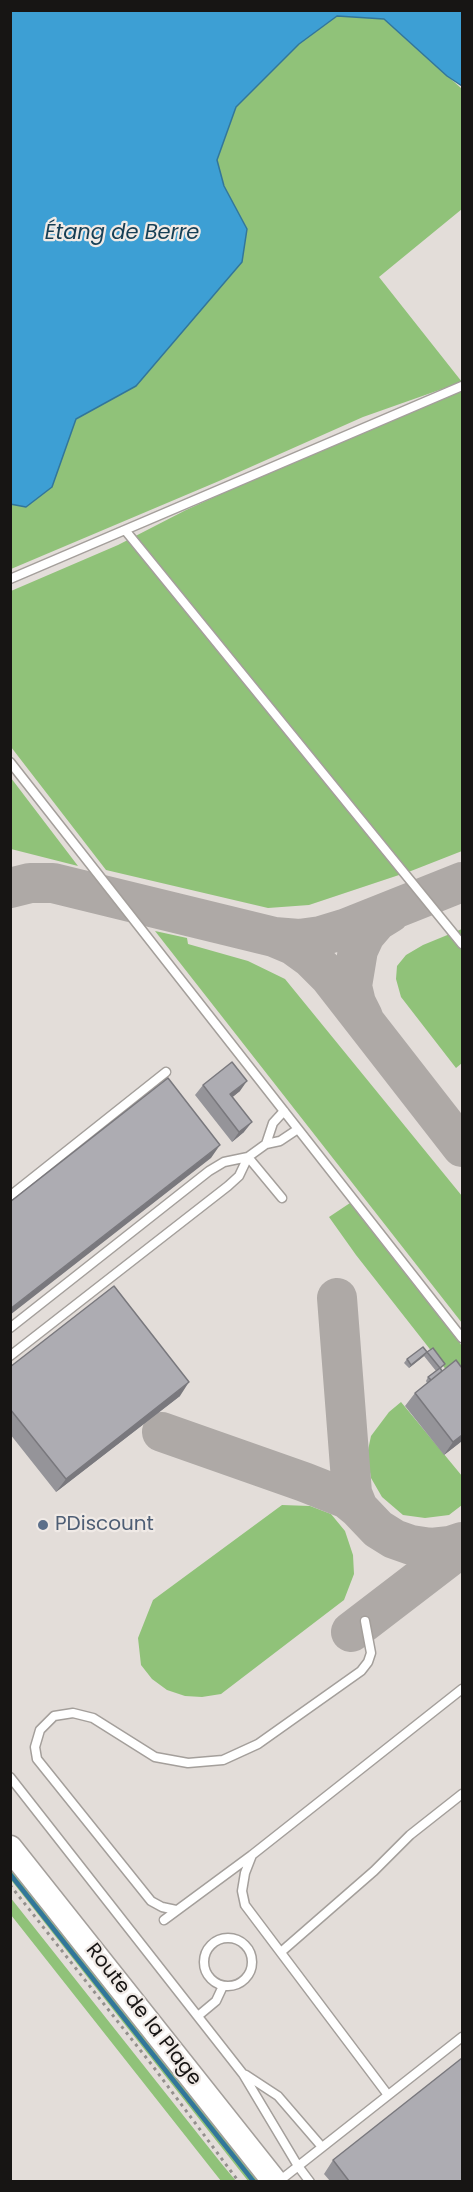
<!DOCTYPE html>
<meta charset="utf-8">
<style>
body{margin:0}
#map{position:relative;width:473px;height:2192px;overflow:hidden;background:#e3ddd9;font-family:Poppins,sans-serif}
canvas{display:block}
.frame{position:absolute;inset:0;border:12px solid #171514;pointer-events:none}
</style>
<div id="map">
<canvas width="473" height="2192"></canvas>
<div class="frame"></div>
</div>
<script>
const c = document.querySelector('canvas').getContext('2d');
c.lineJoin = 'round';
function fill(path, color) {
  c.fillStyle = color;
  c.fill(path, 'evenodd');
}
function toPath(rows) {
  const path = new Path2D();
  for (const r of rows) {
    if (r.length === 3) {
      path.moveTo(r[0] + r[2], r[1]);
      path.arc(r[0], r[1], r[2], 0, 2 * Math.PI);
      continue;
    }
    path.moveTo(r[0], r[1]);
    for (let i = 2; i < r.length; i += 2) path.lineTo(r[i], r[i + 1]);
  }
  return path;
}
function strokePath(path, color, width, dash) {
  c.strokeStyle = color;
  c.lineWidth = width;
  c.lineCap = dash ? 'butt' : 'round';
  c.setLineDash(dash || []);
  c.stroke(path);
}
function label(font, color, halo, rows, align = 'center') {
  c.font = font + ' Poppins,sans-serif';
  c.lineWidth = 4.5;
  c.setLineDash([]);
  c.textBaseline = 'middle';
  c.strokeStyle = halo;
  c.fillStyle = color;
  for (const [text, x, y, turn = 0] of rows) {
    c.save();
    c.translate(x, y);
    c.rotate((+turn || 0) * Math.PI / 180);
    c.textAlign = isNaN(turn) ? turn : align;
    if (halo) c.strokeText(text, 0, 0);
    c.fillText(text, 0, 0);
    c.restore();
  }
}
fill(toPath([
 [337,16,384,19,462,89,462,209,379,277,462,382,363,417,219,481,11,569,11,504,26,507,51,487,76,419,136,386,247,229,224,186,217,160,236,107,301,42],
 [462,391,462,851,411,871,309,905,268,908,106,870,11,747,11,591,118,545,186,510,298,459],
 [10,778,11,778,78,866,11,849],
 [462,929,462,1063,456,1068,401,997,396,979,397,966,406,955,423,945],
 [155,931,187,938,188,944,248,961,285,979,462,1196,462,1323],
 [350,1203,462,1346,462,1390,356,1255,329,1217],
 [401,1402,462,1476,462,1505,449,1515,425,1518,403,1515,382,1497,371,1478,367,1455,371,1436,389,1412],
 [282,1505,310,1506,331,1514,345,1531,353,1555,354,1574,344,1600,221,1694,202,1697,185,1696,167,1690,152,1679,141,1665,138,1638,153,1600],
 [10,1861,264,2181,248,2181,11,1880],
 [10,1897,221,2163,236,2181,221,2181,11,1915]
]), '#90c279');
const water = toPath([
 [11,10,462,11,462,86,447,76,384,19,337,16,299,44,236,107,217,160,224,186,247,229,242,262,136,386,76,419,52,487,26,507,10,504,11,10]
]);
fill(water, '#3d9fd4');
strokePath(water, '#32769a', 1.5);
strokePath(toPath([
 [10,1874,254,2182]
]), '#32769a', 4.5);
strokePath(toPath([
 [10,888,30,883,53,883,274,937,293,945,311,958,329,976,462,1147],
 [274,937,299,939,321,936,344,929,462,882],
 [363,1017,356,1003,352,986,358,950,365,935,377,921,390,913],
 [337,1298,352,1493,358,1508,378,1529,394,1539,411,1545,431,1548,450,1546,462,1542],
 [162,1432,304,1482,347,1499,358,1508],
 [351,1632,462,1547]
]), '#aea9a6', 40);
const lane = toPath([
 [125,530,462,944],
 [10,579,462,386],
 [10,762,462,1338],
 [284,1111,273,1123,266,1144,280,1141,298,1129],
 [266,1144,248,1157,282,1198],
 [10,1196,166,1072],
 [10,1328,209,1171,224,1162,248,1157,239,1176,228,1186,10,1356],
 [10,1777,243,2074,298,2166,310,2182],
 [252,1855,245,1873,242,1891,245,1905,388,2095],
 [176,1910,162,1907,151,1901,37,1759,35,1747,40,1730,54,1716,73,1713,93,1718,155,1757,188,1763,223,1760,258,1744,361,1671,368,1662,371,1653,365,1621],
 [164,1920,252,1855,462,1689],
 [228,1962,24],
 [281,1952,374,1871,410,1835,462,1794],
 [198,2016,216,2001,223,1986],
 [246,2075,278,2096,322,2147],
 [278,2182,462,2037]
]);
const secondary = toPath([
 [10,1848,275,2182]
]);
strokePath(lane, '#a49f9b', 11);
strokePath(secondary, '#a49f9b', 27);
strokePath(toPath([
 [10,1885,152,2065,239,2182]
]), '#94908d', 3, [3, 4.5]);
strokePath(lane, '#fff', 8);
strokePath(secondary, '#fff', 24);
fill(toPath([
 [203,1085,240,1091,232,1097,244,1132,232,1142,195,1095],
 [427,1352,442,1368,440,1369,462,1441,444,1455,405,1406,415,1393,427,1383,426,1381,428,1377,436,1371,424,1356,409,1368,404,1363,407,1359],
 [10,1367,180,1396,56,1492,10,1434],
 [333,2160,462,2181,330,2181,324,2174]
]), '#959499');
fill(toPath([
 [247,1081,240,1091,223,1105,230,1094],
 [252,1122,244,1132,232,1142,239,1132],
 [220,1145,211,1158,10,1315,10,1309],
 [427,1352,424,1356,409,1368,411,1365],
 [189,1382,180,1396,56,1492,66,1479],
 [462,1435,462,1441,444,1455,453,1442]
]), '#79787d');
const building = toPath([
 [232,1062,247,1081,230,1094,252,1122,239,1132,203,1085,232,1062],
 [168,1078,220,1145,10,1309,10,1202,168,1078],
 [114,1286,189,1382,66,1479,10,1409,10,1367,114,1286],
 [423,1347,427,1352,411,1365,407,1359,423,1347],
 [433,1348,445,1364,440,1368,427,1352,433,1348],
 [456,1360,462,1368,462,1435,453,1442,415,1393,456,1360],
 [440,1368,442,1371,431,1380,428,1377,440,1368],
 [462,2058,462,2181,349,2181,333,2160,462,2058]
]);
fill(building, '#adacb2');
strokePath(building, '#79787d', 1.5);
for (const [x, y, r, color] of [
 [43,1525,6,"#5c6f8a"]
]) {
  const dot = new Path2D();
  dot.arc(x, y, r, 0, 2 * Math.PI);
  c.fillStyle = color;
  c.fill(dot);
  strokePath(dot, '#f0eae6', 2);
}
label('20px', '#4e5e75', '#f0eae6', [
 ["PDiscount",55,1525]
], 'left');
label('20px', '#171514', '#f0eae6', [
 ["Route de la Plage",143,2015,52]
]);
label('italic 21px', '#163f55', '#f0eae6', [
 ["Étang de Berre",122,234]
]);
</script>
